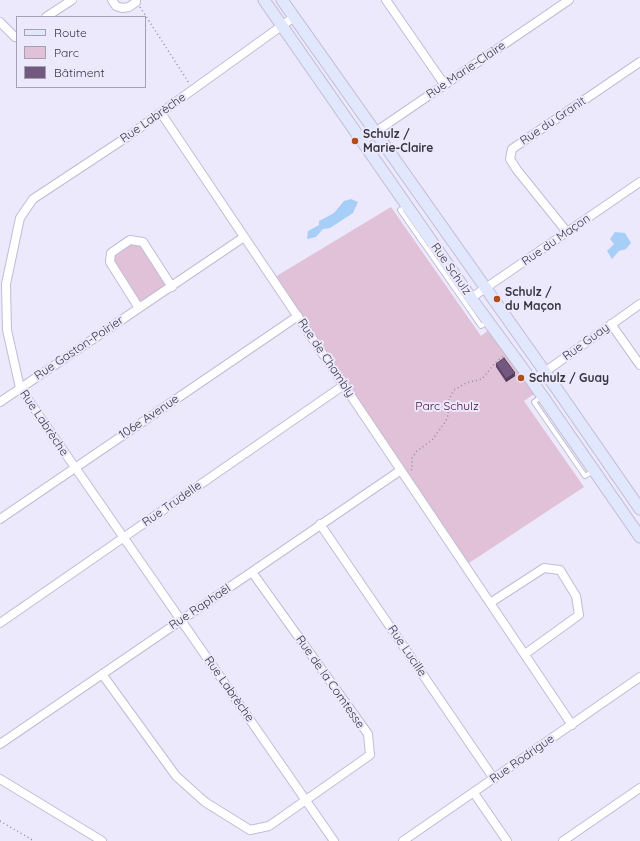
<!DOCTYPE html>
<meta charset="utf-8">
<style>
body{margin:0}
#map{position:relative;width:640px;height:841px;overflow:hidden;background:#ece9fd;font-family:Quicksand,sans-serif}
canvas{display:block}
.legend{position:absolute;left:16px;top:16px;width:130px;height:72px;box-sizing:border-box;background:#ece9fd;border:1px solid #a4a1b1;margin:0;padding:5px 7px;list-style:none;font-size:12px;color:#383640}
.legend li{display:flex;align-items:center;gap:8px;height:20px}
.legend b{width:20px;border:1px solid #a4a1b1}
</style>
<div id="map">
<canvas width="640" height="841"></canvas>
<ul class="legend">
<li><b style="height:5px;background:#e1e7fc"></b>Route</li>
<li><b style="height:11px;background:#e1c1d7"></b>Parc</li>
<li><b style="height:11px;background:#755880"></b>Bâtiment</li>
</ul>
</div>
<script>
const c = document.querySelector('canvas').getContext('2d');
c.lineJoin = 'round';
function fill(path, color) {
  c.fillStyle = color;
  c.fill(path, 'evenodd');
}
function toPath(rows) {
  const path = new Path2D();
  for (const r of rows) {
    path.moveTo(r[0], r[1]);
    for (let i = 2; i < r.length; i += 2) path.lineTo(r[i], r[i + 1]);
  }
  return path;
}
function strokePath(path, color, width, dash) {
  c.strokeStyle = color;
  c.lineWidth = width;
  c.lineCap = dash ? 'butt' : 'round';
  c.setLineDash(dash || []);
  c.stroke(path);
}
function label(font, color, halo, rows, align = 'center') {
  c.font = font + ' Quicksand,sans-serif';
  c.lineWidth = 4;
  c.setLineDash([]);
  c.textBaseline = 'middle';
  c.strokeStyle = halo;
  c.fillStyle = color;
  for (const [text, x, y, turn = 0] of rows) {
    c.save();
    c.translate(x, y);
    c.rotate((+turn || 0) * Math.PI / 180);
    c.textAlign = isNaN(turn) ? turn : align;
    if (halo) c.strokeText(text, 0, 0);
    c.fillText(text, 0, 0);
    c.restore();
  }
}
fill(toPath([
 [391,207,481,336,489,330,534,394,524,401,584,487,463,567,270,280],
 [130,240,143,242,172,287,139,308,110,262,111,253]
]), '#e1c1d7');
fill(toPath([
 [351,199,358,202,353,213,330,228,323,229,316,237,307,239,308,231,319,225,319,221,334,213,344,201],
 [615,232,625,233,631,243,626,249,619,251,612,259,607,251,614,244,610,239]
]), '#a7cef7');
const lane = toPath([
 [407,206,400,210,481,326,488,322],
 [542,396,534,402,585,476,593,471]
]);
const street = toPath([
 [112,0,116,6,122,8,129,7,136,2,136,0],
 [386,0,444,84],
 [46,17,72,0],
 [294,17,127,137,33,199,20,218,6,284,7,330,20,388,334,841],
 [0,22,15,37,17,36],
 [161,113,572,725],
 [362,141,569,0],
 [567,232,517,170,510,159,512,149,640,62],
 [471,298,640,182],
 [139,308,110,262,111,253,130,240,143,242,172,287],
 [611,324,640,365],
 [532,381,640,304],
 [0,402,244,237],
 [0,519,298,316],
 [320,524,494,779],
 [490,603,544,568,560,570,576,596,579,615,525,654],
 [0,623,344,385],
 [102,674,176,776,205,802,250,830,269,826,370,755,368,734,252,572],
 [0,744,401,470],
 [0,779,102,841],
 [474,793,507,841],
 [403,841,640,677],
 [563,841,640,788]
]);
const secondary = toPath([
 [264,0,471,298,532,381,640,537],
 [282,0,545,372,640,509]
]);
strokePath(lane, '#c1bcd5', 6);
strokePath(street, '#c1bcd5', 10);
strokePath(secondary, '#c1bcd5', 13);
strokePath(toPath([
 [140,7,189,83],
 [411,470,412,469,412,458,417,451,432,440,446,421,448,415,449,399,454,390,466,383,482,379,496,362,503,356],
 [0,821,34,841]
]), '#918f9e', 1.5, [1, 3]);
strokePath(lane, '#fff', 4);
strokePath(street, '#fff', 8);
strokePath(secondary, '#e1e7fc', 11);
fill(toPath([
 [496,364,515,376,506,382,496,367]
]), '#654c6e');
fill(toPath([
 [515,373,515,376,506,382,506,379]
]), '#523e5a');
const building = toPath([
 [504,358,515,373,506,379,496,364,504,358]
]);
fill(building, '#755880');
strokePath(building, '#523e5a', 1);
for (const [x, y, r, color] of [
 [355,141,4,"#b14c1c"],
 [497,299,4,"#b14c1c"],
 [521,378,4,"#b14c1c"]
]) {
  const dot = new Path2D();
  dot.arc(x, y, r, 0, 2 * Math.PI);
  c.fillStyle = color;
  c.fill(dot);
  strokePath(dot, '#ece9fd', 1.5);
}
label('12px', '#383640', '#ece9fd', [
 ["Rue Marie-Claire",466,70,-34],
 ["Rue Labrèche",153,118,-35],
 ["Rue du Granit",553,121,-34],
 ["Rue du Maçon",556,240,-35],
 ["Rue Schulz",451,269,55],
 ["Rue Guay",586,342,-36],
 ["Rue Gaston-Poirier",79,348,-34],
 ["Rue de Chambly",326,358,56],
 ["106e Avenue",149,417,-34],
 ["Rue Labrèche",44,423,56],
 ["Rue Trudelle",172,504,-35],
 ["Rue Raphaël",200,607,-34],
 ["Rue Lucille",407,651,56],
 ["Rue de la Comtesse",330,682,55],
 ["Rue Labrèche",229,689,55],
 ["Rue Rodrigue",522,759,-35]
]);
label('bold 12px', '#383640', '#ece9fd', [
 ["Schulz /",363,134],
 ["Marie-Claire",363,148],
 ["Schulz /",505,292],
 ["du Maçon",505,306],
 ["Schulz / Guay",529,378]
], 'left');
label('12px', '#470e3b', '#ece9fd', [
 ["Parc Schulz",447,406]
]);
</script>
